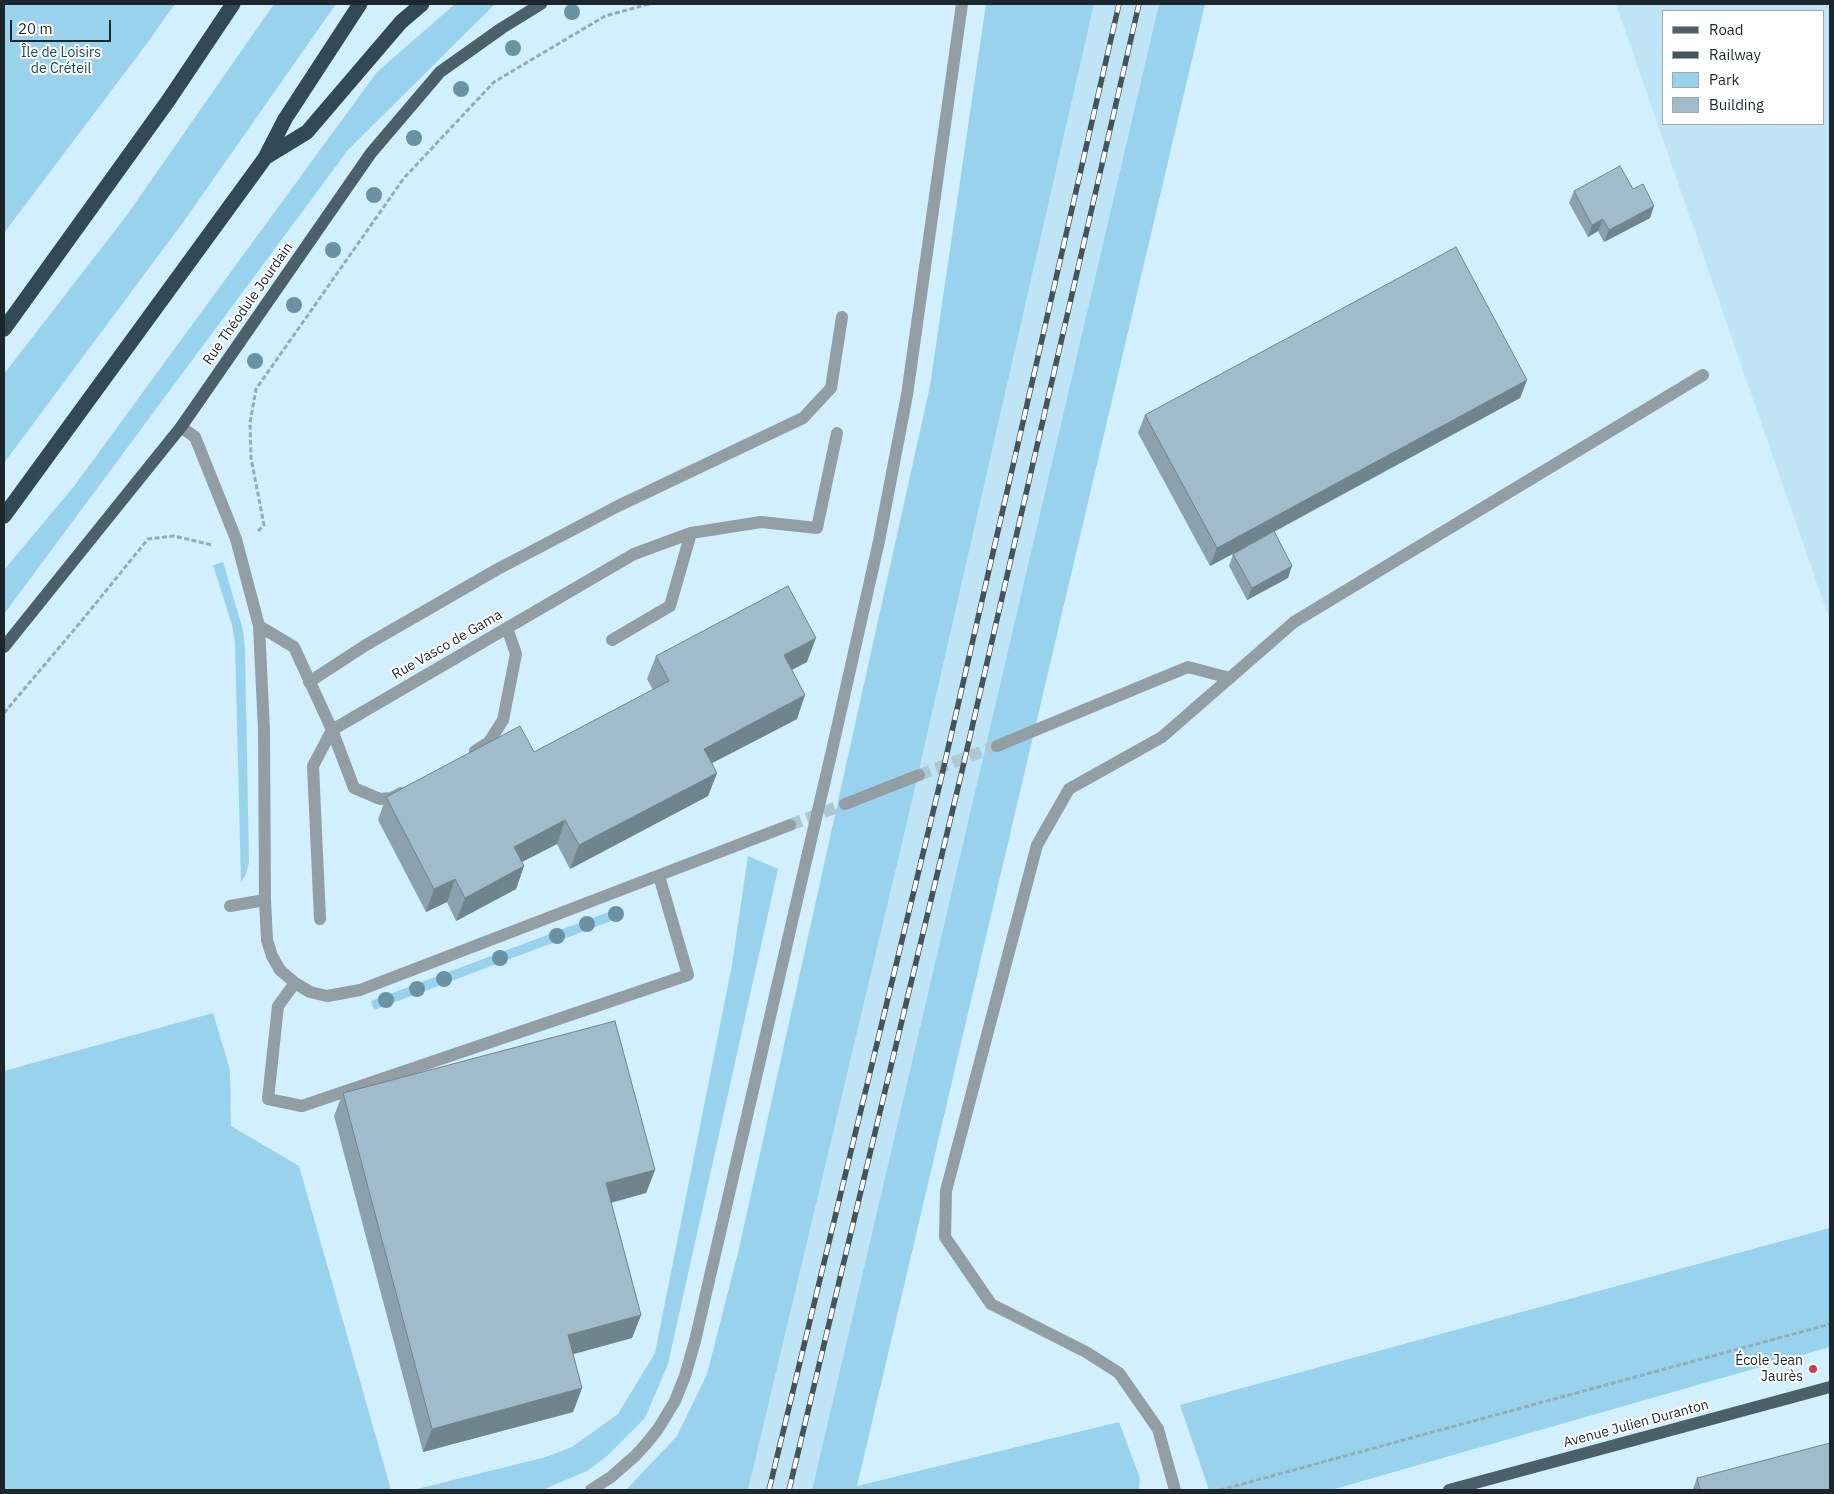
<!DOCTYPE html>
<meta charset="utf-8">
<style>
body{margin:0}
#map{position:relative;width:1834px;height:1494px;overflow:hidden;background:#d1effd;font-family:"IBM Plex Sans",sans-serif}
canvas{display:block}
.frame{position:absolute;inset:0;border:5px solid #1c272d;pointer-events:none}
.legend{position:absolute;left:1662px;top:10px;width:162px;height:115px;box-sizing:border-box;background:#fff;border:1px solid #a4a9ab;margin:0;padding:6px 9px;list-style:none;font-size:15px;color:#1c272d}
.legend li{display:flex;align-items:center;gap:10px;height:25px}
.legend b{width:25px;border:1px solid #a4a9ab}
.scale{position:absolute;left:10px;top:20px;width:101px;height:22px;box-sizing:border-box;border:2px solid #1c272d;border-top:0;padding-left:6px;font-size:15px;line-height:18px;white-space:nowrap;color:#1c272d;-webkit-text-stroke:4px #fff;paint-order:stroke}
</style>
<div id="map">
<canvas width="1834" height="1494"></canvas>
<div class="frame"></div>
<ul class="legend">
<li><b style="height:6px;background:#4b606b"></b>Road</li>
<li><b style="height:6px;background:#44545b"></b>Railway</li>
<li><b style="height:14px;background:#99d2ed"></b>Park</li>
<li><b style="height:14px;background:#a0bcca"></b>Building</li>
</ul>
<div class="scale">20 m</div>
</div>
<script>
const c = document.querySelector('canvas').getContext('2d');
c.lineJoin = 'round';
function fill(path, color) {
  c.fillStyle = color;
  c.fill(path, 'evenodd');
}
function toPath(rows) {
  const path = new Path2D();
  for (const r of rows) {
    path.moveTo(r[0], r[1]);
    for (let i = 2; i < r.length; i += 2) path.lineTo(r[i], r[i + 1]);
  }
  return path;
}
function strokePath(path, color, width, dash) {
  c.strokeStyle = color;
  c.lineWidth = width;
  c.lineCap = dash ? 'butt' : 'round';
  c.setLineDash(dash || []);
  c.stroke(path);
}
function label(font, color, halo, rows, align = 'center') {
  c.font = font + ' "IBM Plex Sans",sans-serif';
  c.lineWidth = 4;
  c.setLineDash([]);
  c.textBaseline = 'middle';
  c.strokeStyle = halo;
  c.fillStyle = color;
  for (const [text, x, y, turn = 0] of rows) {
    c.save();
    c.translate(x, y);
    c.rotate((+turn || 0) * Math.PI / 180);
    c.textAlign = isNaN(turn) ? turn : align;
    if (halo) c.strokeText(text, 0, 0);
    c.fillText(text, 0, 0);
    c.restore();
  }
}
fill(toPath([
 [1094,4,1159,4,812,1490,748,1490,909,814],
 [1616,4,1830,4,1830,621],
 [1663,11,1823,11,1823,124,1663,124]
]), '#bfe4f6');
fill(toPath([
 [4,4,175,4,148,42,4,233],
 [274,4,336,4,184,221,4,463,4,374,127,215],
 [455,4,495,4,348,150,4,614,4,570,75,485,377,72],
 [986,4,1094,4,909,814,748,1490,626,1490,677,1436,707,1374,738,1253,930,386],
 [1159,4,1205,4,857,1486,1119,1422,1140,1478,1139,1490,812,1490],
 [223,562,243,630,245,650,249,863,245,876,241,882,235,643,232,625,213,565],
 [748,856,778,869,668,1364,645,1418,607,1456,587,1471,542,1490,413,1490,546,1457,572,1447,618,1414,655,1353,732,965],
 [619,908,622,917,374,1010,371,1001],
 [213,1013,230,1070,231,1126,299,1166,391,1490,4,1490,4,1071],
 [1830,1228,1830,1347,1331,1490,1209,1490,1180,1405]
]), '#99d2ed');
strokePath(toPath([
 [919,775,997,746],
 [790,825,845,804]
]), '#adc7d3', 12, [12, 6]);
strokePath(toPath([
 [258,531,264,525,251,458,250,423,256,389,404,178,494,82,605,16,649,4],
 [4,713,79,624,148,539,174,536,212,545],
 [1220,1490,1830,1324]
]), '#95acb8', 3, [5, 2.5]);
strokePath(toPath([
 [181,427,195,437,236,539,259,626,264,730,265,900,267,940,272,956,280,970,295,983,310,992,327,996,360,990,790,825],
 [259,626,294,647,332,730,634,554,691,533,761,522,817,528,837,433],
 [612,640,670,606,691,533],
 [309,682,366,645,496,570,618,506,803,418,831,388,842,317],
 [332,730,354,788,380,799,392,798,401,793],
 [997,746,1188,667,1230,678],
 [475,751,489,742,503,720,516,654,507,628],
 [830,759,879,541,907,395,962,4],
 [845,804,919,775],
 [230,906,265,900],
 [320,919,313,766,332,730],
 [295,983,278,1006,268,1099,302,1106,688,975,659,876],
 [591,1490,611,1477,635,1456,646,1444,658,1429,675,1401,685,1376,695,1341,807,857],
 [1175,1490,1158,1429,1119,1373,1086,1352,991,1304,945,1237,946,1191,1037,845,1069,789,1162,737,1294,622,1703,375]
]), '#929ea4', 12);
strokePath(toPath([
 [4,647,181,427,371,153,440,72,502,28,541,4],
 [1449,1490,1830,1387]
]), '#4b606b', 12);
strokePath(toPath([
 [266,157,307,132,401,22,422,4],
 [4,329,168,101,233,4],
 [4,516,265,158,285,119,360,4]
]), '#314a56', 15);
const rail = toPath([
 [769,1490,941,779,1119,4],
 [789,1490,962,771,1139,4]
]);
strokePath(rail, '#44545b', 5.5);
strokePath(rail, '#fff', 4, [11]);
strokePath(toPath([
 [807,857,830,759]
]), '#929ea4', 12);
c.fillStyle = '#6b92a3';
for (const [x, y] of [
 [572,12],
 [513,48],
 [461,89],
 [414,138],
 [374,195],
 [333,250],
 [294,305],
 [255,361],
 [616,914],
 [587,924],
 [557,936],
 [500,958],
 [444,979],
 [417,989],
 [386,1000]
]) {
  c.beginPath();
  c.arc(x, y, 8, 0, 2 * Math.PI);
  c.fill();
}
fill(toPath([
 [1633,189,1650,218,1604,242,1598,231,1588,237,1569,203,1574,191],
 [1527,380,1520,398,1274,532,1288,578,1247,600,1229,566,1233,554,1210,566,1138,433,1145,415],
 [656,656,807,662,792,670,797,719,712,763,717,773,708,796,570,869,557,844,522,862,524,866,516,889,456,921,447,902,426,912,378,820,386,797,534,752,653,690,647,679],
 [343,1093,655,1170,646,1193,611,1203,641,1315,632,1338,573,1354,582,1388,573,1412,423,1452,334,1116],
 [1697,1478,1830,1490,1690,1490,1693,1489]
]), '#8aa2ae');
fill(toPath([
 [1654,206,1650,218,1604,242,1609,230],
 [1603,219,1598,231,1588,237,1592,225],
 [1527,380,1520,398,1210,566,1217,548],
 [1292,566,1288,578,1247,600,1252,588],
 [816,638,807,662,775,678,784,655],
 [805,695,797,719,695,772,704,749],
 [717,773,708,796,570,869,579,845],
 [565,820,557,844,506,870,514,847],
 [524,866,516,889,456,921,465,898],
 [455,879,447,902,426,912,434,889],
 [655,1170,646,1193,597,1206,606,1183],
 [641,1315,632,1338,559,1358,568,1335],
 [582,1388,573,1412,423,1452,432,1429]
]), '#70848d');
const building = toPath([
 [1620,166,1633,189,1643,184,1654,206,1609,230,1603,219,1592,225,1574,191,1620,166],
 [1456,247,1527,380,1217,548,1145,415,1456,247],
 [1274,531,1292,566,1252,588,1233,554,1274,531],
 [788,586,816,638,784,655,805,695,704,749,717,773,579,845,565,820,514,847,524,866,465,898,455,879,434,889,386,797,520,726,534,752,669,681,656,656,788,586],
 [615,1021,655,1170,606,1183,641,1315,568,1335,582,1388,432,1429,343,1093,615,1021],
 [1830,1443,1830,1490,1700,1490,1697,1478,1830,1443]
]);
fill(building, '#a0bcca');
strokePath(building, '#70848d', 1);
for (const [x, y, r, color] of [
 [1813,1369,5,"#cd3c4c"]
]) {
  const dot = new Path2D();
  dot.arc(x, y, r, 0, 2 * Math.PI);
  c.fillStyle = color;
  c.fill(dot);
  strokePath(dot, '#fff', 2);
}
label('14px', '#184659', '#fff', [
 ["Île de Loisirs",61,53],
 ["de Créteil",61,69]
]);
label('14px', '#1c272d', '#fff', [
 ["Rue Théodule Jourdain",248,304,-55],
 ["Rue Vasco de Gama",447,645,-30],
 ["Avenue Julien Duranton",1636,1424,-15]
]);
label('14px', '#1c272d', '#fff', [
 ["École Jean",1803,1361],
 ["Jaurès",1803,1377]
], 'right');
</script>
